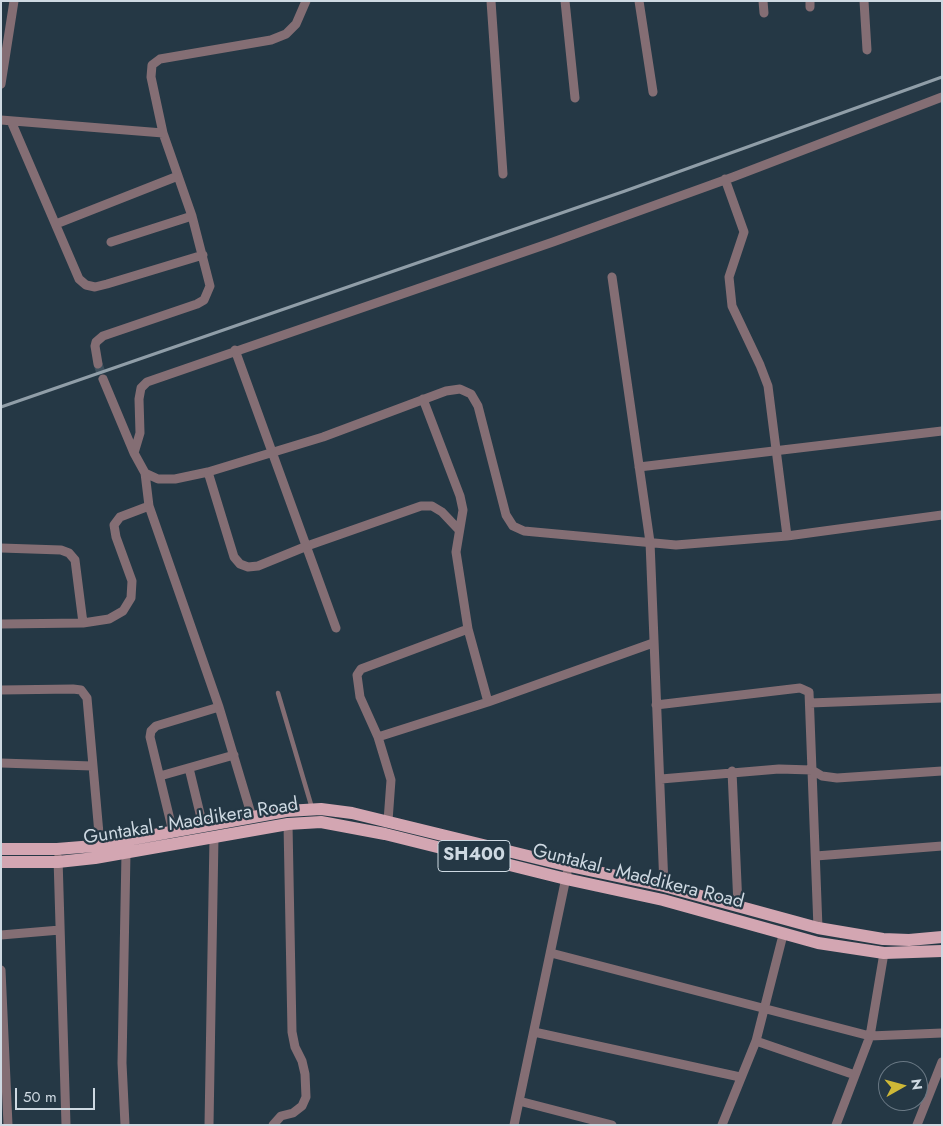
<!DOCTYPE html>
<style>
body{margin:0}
#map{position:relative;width:943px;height:1126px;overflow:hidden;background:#253845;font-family:Jost,sans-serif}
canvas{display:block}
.frame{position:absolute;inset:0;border:2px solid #ced9e2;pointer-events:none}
.north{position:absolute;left:878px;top:1061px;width:50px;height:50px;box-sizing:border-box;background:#253845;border:1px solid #697884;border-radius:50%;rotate:83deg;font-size:14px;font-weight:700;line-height:20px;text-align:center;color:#ced9e2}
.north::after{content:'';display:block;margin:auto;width:18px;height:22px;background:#ceb837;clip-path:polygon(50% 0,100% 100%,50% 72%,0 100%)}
.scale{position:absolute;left:15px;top:1088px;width:80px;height:22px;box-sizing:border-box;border:2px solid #ced9e2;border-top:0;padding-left:6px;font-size:15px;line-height:18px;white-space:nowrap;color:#ced9e2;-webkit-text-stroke:4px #253845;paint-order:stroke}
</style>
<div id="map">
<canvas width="943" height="1126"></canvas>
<div class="frame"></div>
<div class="north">N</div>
<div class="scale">50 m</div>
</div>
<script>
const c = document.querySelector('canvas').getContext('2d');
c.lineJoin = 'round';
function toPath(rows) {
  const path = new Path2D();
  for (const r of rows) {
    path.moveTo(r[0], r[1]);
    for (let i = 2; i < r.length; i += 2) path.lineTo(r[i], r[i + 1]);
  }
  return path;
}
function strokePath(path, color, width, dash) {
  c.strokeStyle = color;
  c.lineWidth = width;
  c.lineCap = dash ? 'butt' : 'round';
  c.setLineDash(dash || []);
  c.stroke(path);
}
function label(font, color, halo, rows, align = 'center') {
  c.font = font + ' Jost,sans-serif';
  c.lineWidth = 4.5;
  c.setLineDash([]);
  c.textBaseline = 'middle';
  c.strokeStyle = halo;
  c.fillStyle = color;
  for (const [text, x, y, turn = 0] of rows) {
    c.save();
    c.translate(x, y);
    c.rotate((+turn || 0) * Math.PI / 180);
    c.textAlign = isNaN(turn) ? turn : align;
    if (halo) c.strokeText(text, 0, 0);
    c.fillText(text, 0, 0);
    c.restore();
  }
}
strokePath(toPath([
 [98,364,103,379]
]), '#3e505d', 9, [9, 4.5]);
strokePath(toPath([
 [278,693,312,808]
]), '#846e74', 4.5);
strokePath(toPath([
 [491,1,503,174],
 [565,1,575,98],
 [639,1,653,92],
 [763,1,764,13],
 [810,1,810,7],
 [864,1,867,50],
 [1,84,14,1],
 [1,120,163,133],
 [11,121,79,279,86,285,95,287,107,284,203,255],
 [725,179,744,232,729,277,732,306,760,365,768,386,787,536],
 [56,224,178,176],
 [111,242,192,216],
 [612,277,650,542,664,886],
 [235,350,336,628],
 [98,364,95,346,96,342,103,336,197,304,204,300,210,286,192,216,163,133,151,77,152,65,160,59,271,40,286,34,296,24,306,1],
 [103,379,134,453,145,473,158,479,175,479,208,472,323,437,446,391,460,389,471,394,478,406,506,515,513,526,524,531,676,545,787,536,942,515],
 [423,399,460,496,463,510,456,552,468,629,488,702],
 [134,453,140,433,139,399,141,388,147,382,553,242,733,177,942,97],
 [639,467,942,431],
 [208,472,234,557,240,564,248,567,258,566,307,546,421,506,432,506,442,512,459,530],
 [145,473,149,506,219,707,252,817],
 [1,548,61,550,69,553,75,560,83,623],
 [1,624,83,623,109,619,123,611,131,598,132,581,116,537,114,525,120,517,149,506],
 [1,690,73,689,81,690,87,698,100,845],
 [810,703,942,698],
 [656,705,800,688,809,692,818,928],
 [378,737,488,702,653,643],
 [1,763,92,766],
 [189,768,203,826],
 [732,771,738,906],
 [160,776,234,755],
 [661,779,779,769,812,770,822,776,837,778,942,771],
 [388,821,391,780,378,737,360,697,357,675,361,669,468,629],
 [173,832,150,737,151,731,156,726,219,707],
 [816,856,942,846],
 [58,858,66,1125],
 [1,935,60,930],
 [551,953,870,1036,942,1033],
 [1,970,8,1125],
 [534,1032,740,1077],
 [756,1041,855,1075],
 [519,1101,612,1125],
 [125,1125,122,1063,126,853],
 [209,1125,214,837],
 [273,1125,281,1116,293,1113,302,1106,306,1097,305,1074,302,1061,295,1047,292,1032,288,824],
 [514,1125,567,873],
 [722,1125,756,1041,783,935],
 [836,1125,870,1036,884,953],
 [917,1125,942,1062]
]), '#846e74', 9);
strokePath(toPath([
 [1,849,57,849,94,846,286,811,321,809,352,813,565,865,664,886,818,928,883,939,909,940,942,937],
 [1,862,58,862,95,858,288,824,321,822,385,834,566,879,663,900,818,943,884,953,942,951]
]), '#d3a6b2', 12);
strokePath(toPath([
 [1,407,625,191,942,77]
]), '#909ea8', 3);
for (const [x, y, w] of [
 [474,856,72]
]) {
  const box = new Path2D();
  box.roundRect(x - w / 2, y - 15.5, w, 31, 4);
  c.fillStyle = '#253845';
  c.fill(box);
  strokePath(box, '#ced9e2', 1);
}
label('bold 18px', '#ced9e2', null, [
 ["SH400",474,856]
]);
label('19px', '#ced9e2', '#253845', [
 ["Guntakal - Maddikera Road",191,822,-9],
 ["Guntakal - Maddikera Road",638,877,14]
]);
</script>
